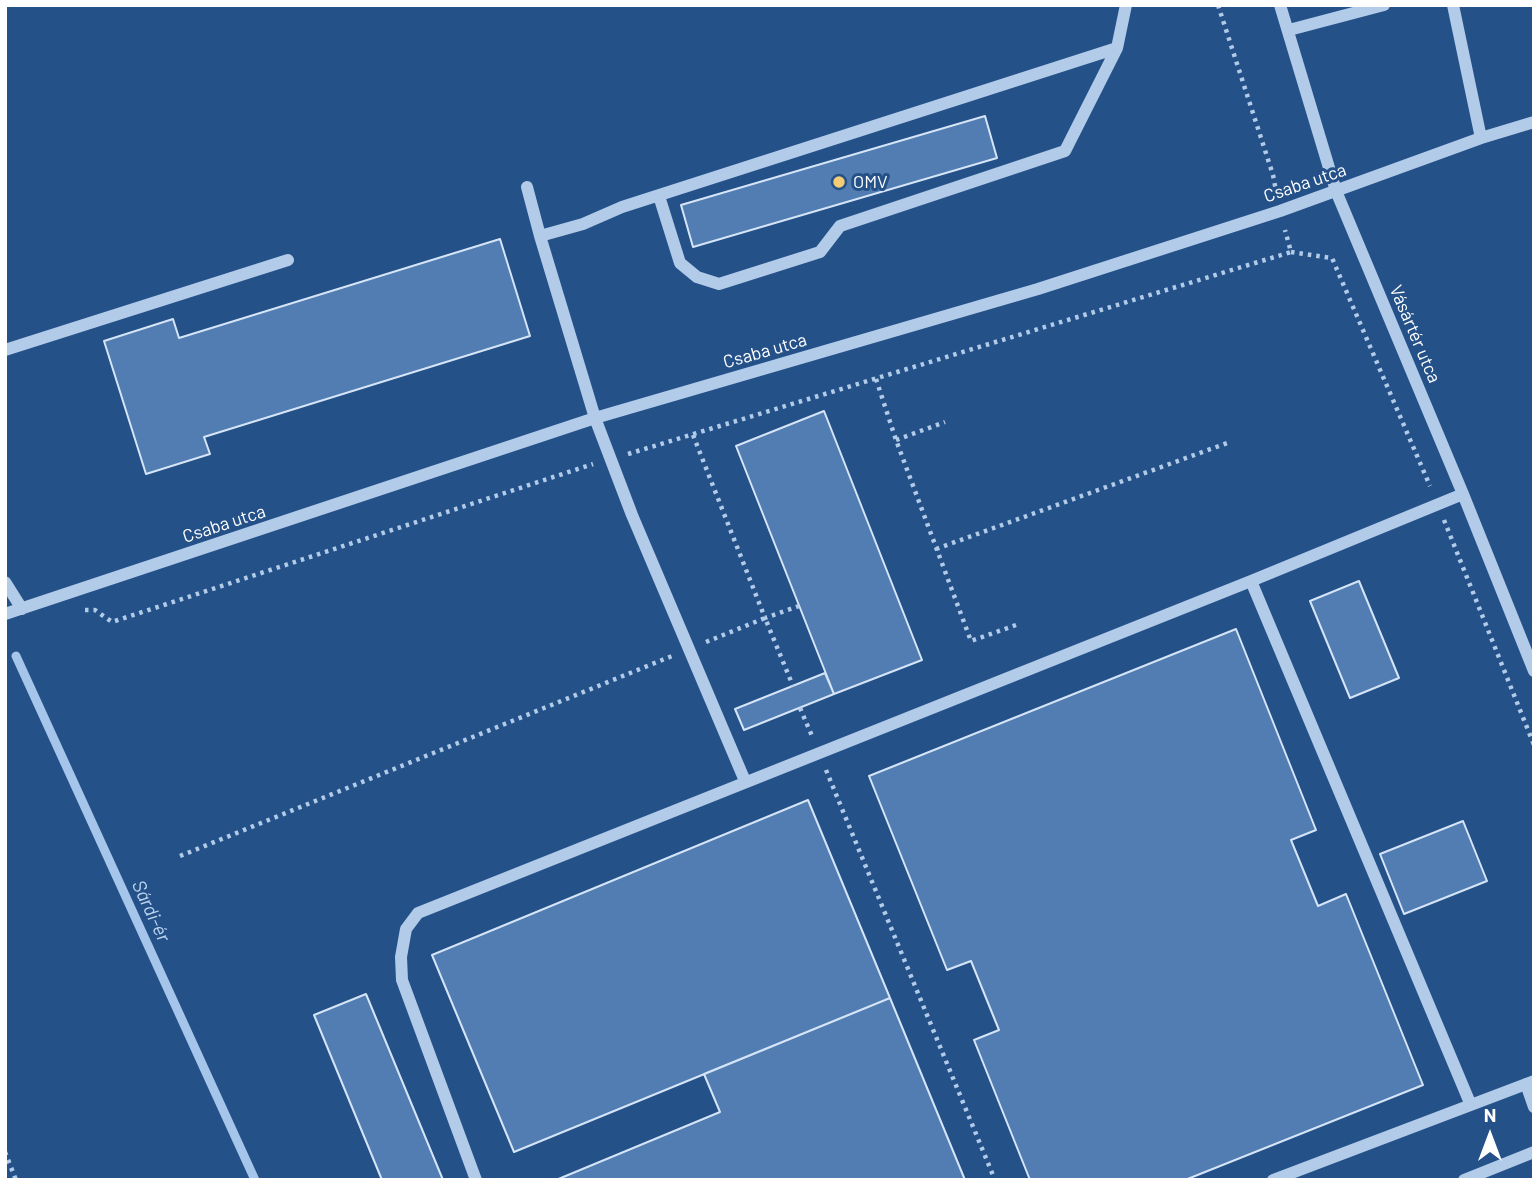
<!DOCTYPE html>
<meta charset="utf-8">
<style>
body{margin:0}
#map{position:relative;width:1539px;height:1185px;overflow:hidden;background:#255189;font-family:Barlow,sans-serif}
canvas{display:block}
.frame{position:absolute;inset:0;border:7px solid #fff;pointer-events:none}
.north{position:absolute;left:1455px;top:1101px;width:70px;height:70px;-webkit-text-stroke:5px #255189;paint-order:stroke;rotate:0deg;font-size:19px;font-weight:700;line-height:28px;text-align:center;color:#fff}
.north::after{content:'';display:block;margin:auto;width:24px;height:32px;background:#fff;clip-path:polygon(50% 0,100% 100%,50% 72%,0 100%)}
</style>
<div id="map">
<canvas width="1539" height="1185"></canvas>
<div class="frame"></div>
<div class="north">N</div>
</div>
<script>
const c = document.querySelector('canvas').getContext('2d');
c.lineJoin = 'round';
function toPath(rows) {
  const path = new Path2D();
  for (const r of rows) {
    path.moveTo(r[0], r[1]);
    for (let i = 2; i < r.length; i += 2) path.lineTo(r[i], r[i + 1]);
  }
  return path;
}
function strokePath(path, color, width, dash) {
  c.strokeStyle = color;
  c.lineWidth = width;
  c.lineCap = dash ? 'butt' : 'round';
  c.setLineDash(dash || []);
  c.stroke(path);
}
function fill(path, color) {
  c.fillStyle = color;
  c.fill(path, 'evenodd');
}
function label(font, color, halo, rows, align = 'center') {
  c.font = font + ' Barlow,sans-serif';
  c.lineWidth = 6;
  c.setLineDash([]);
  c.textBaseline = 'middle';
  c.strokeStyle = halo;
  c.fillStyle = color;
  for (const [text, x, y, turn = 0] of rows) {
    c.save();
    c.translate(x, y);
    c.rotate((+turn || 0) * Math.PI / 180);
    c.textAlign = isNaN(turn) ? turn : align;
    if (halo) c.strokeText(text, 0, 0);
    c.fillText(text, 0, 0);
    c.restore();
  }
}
strokePath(toPath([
 [16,656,255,1180]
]), '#a5c6ea', 9);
const building = toPath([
 [985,116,997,158,693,247,681,205,985,116],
 [500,239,530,336,204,437,210,454,146,474,104,341,173,319,179,338,500,239],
 [824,411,922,660,834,694,736,446,824,411],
 [1359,581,1399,678,1350,698,1310,601,1359,581],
 [1236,629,1316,830,1291,840,1318,906,1346,894,1423,1085,1185,1180,1030,1180,974,1040,999,1030,971,961,947,970,869,776,1236,629],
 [825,673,834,694,744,730,735,709,825,673],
 [808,800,890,998,514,1152,432,955,808,800],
 [1463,821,1487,881,1404,914,1380,854,1463,821],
 [366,994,443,1180,382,1180,314,1015,366,994],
 [890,998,965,1180,556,1180,720,1112,704,1074,890,998]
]);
fill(building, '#517db2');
strokePath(building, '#d5e5f7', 2);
strokePath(toPath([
 [1218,5,1273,175,1276,191],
 [1291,252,1332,258,1430,486],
 [876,379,896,440,971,641,1016,625],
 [693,435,765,618,799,606],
 [896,440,945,422],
 [628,454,1291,252,1285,230],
 [1444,520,1534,745],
 [936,549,1230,442],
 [85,610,95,610,112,622,593,464],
 [706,642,765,618,793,686],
 [800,708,812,736],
 [826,770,995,1180],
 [180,856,672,656],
 [5,1152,16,1180]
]), '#b1cbe9', 4.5, [3.5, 5]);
strokePath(toPath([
 [1280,5,1336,191,1463,494,1534,671],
 [1453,5,1481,138],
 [1289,30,1384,5],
 [527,187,540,236],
 [659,196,680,263,697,277,719,284,820,252,840,226,1065,151,1117,48],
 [5,350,288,260],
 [1251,581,1470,1103],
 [5,582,22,609],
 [5,614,595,418,1038,289,1280,211,1481,138,1534,122],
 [745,781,632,515,595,418,540,236,583,224,622,207,1117,48,1126,5],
 [1526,1084,1534,1107],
 [476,1180,402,980,401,957,406,929,418,913,1251,581,1463,494],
 [1273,1180,1534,1081],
 [1464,1180,1534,1152]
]), '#b1cbe9', 12);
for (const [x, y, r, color] of [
 [839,182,7,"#f3cd75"]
]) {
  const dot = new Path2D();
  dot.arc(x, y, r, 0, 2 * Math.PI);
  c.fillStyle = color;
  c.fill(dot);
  strokePath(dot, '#255189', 2.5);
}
label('18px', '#fff', '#255189', [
 ["OMV",853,182]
], 'left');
label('18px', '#fff', '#255189', [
 ["Csaba utca",1305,183,-19],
 ["Vásártér utca",1415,334,67],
 ["Csaba utca",765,351,-16],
 ["Csaba utca",224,524,-18]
]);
label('italic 19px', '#bdd5f1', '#255189', [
 ["Sárdi-ér",151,911,65]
]);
</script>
